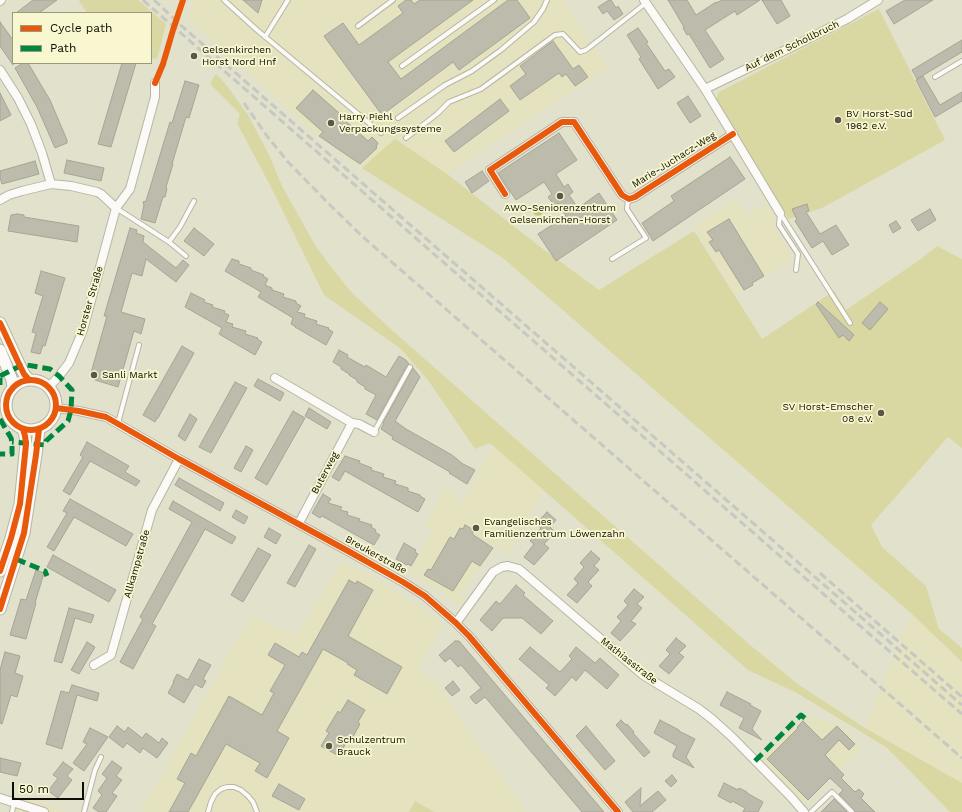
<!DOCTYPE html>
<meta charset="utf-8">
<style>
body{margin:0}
#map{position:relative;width:962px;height:812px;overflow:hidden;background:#e2e1cc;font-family:"Work Sans",sans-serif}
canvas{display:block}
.legend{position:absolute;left:12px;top:12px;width:140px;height:52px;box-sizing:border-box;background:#f8f7d0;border:1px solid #9a997e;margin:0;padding:5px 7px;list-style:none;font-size:12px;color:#0e0d03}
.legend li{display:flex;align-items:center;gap:8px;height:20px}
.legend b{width:20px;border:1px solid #9a997e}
.scale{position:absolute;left:12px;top:782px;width:72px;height:18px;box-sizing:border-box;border:2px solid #0e0d03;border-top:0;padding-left:5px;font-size:12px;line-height:14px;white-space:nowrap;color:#0e0d03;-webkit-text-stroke:3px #f8f7d0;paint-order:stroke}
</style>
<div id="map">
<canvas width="962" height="812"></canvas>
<ul class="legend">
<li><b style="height:5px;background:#e8590c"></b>Cycle path</li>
<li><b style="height:5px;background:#00873e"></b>Path</li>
</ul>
<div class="scale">50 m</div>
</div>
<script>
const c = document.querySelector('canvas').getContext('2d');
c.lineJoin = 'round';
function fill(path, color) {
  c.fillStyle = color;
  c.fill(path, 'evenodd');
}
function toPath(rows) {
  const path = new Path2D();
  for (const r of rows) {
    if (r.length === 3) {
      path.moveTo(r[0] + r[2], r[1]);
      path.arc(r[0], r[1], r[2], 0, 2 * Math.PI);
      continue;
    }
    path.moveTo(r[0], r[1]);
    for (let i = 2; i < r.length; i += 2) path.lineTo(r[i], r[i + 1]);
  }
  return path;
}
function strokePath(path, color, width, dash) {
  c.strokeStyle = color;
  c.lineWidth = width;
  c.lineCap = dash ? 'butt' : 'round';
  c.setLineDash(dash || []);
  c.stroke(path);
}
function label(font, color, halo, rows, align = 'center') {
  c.font = font + ' "Work Sans",sans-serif';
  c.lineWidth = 3.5;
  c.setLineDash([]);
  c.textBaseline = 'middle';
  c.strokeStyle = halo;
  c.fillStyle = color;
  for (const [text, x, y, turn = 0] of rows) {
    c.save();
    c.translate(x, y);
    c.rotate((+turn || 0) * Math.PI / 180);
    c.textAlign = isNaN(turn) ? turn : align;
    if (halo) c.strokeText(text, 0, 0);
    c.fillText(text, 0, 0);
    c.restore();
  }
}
fill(toPath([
 [194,0,562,0,608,68,447,174,396,139,362,168,317,135,189,19],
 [735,199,746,216,766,203,774,215,774,228,791,255,792,259,736,295,694,226],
 [494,446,544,490,508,554,496,544,460,595,467,600,462,605,458,606,449,596,408,573,433,531,425,525,446,487,463,502],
 [342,561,384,584,439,619,443,624,417,669,434,681,527,812,141,812,251,615,274,627,297,635],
 [912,614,962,662,962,783,865,728],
 [813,717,838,724,861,748,804,803,761,760,801,719],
 [23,796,67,812,18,812]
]), '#e4e2bf');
fill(toPath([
 [80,0,138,0,166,24,157,59,151,58,151,13,87,13,79,1],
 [879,9,945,140,822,208,788,219,716,99,719,92],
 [216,74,227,86,248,115,269,155,282,186,315,245,334,271,353,294,394,332,750,645,799,685,865,728,962,783,962,812,950,812,912,773,886,747,797,693,748,670,490,443,475,449,428,380,400,348,324,295,272,189,237,123,240,114,210,84],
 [395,139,447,174,543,249,599,290,694,231,762,339,834,291,846,310,921,259,937,246,962,259,962,448,948,437,871,525,882,547,926,586,939,629,962,648,962,662,912,614,503,258,362,168],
 [415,801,434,812,409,812]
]), '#d9d7a2');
fill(toPath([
 [538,210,5.5]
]), '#c7c274');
const building = toPath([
 [33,0,57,0,39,13,16,13,33,0],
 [243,0,262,0,258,13,243,0],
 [406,0,411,0,414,4,420,0,473,0,388,62,401,79,508,0,517,0,530,18,459,70,453,62,382,115,324,36,343,23,359,45,403,13,398,6,406,0],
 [609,0,611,0,616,8,618,6,623,14,614,20,607,11,603,14,598,7,609,0],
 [668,0,687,0,696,15,716,2,716,3,722,0,760,0,737,15,735,11,705,30,724,59,710,68,689,34,687,35,683,28,684,27,668,0],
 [762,0,781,0,790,16,777,24,762,0],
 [905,0,933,0,894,24,886,11,905,0],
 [0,22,13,40,13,65,0,46,0,22],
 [638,28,648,42,646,43,665,71,669,69,675,77,658,89,639,59,641,57,627,35,638,28],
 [962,40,962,52,917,79,912,70,962,40],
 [553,41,573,69,579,65,588,77,575,86,566,74,562,77,559,73,520,100,510,86,526,74,520,66,553,41],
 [23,63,28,63,50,100,67,140,67,143,55,148,37,107,15,68,23,63],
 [122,63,136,63,111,147,98,144,122,63],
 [923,76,940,105,962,92,962,101,935,117,916,80,923,76],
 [185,81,199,85,189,118,186,117,172,164,173,164,166,187,167,188,165,197,163,197,155,223,141,219,144,205,143,202,146,201,170,122,172,123,185,81],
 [313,90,339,113,338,114,368,141,372,137,378,143,376,147,377,148,360,164,319,136,323,132,296,108,313,90],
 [0,93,11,115,0,121,0,93],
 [688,96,701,116,690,123,677,103,688,96],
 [500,99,509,111,454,152,445,141,500,99],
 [559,133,577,160,556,174,564,187,568,184,573,192,569,195,578,208,599,193,617,220,556,261,538,234,566,216,558,203,554,205,548,197,552,194,544,182,516,200,498,173,559,133],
 [730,157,745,179,653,241,642,223,674,201,671,196,730,157],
 [67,160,104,168,101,181,64,173,67,160],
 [35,161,39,174,2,184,0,178,0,171,35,161],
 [482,171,489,181,472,193,465,182,482,171],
 [807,204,809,211,806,212,820,234,836,225,849,245,832,255,823,241,812,248,795,221,797,220,792,209,807,204],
 [930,209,936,220,918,231,911,220,930,209],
 [17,214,24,215,24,217,79,226,77,242,8,231,11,215,17,214],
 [729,219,764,276,752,283,753,285,744,290,719,250,716,252,709,242,713,240,707,232,729,219],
 [896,221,901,228,893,233,889,225,896,221],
 [130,228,137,230,136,233,144,236,143,242,176,268,183,260,189,265,176,282,146,259,142,276,132,273,121,312,145,319,141,334,134,331,118,387,95,380,91,373,107,316,104,316,130,228],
 [194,228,214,244,204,256,184,241,194,228],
 [232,259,239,261,239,264,251,268,251,270,264,275,263,276,268,279,265,285,272,288,272,290,284,294,283,297,296,301,296,303,301,306,297,312,305,314,304,317,317,321,316,324,329,328,328,329,333,332,326,345,295,327,296,327,291,324,293,318,258,297,261,292,225,271,232,259],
 [41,271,65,278,45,346,43,345,40,354,31,352,36,333,32,332,43,296,35,293,41,271],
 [191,293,205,300,204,302,213,305,212,307,225,311,224,313,229,315,226,322,233,324,232,327,246,331,245,334,258,338,257,339,262,342,255,355,219,334,222,328,185,307,191,293],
 [818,302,854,335,849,341,843,335,839,338,816,304,818,302],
 [880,302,888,309,870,330,862,323,880,302],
 [182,346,194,353,158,418,157,418,155,422,143,415,182,346],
 [339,350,348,355,347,357,365,367,366,365,386,377,399,356,406,360,409,364,407,365,377,420,366,414,376,395,365,389,365,387,357,382,357,380,349,375,349,374,341,369,341,367,333,362,339,350],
 [413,368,420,377,395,421,406,429,452,455,463,464,475,470,467,484,449,473,450,472,392,439,393,437,381,429,384,423,383,423,413,368],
 [258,379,284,393,280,401,254,386,258,379],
 [235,382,247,388,211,453,199,447,235,382],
 [309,408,331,422,327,429,305,416,309,408],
 [293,411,305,418,267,485,255,478,293,411],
 [190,414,197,419,185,441,178,436,190,414],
 [87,442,129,466,125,472,140,481,136,486,90,461,70,495,63,491,83,457,80,455,87,442],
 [246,446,253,450,241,472,234,468,246,446],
 [345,456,360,461,359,463,372,468,371,470,384,474,383,477,396,481,395,484,408,488,408,491,420,495,420,496,425,499,418,512,345,471,339,481,332,477,345,456],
 [179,478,224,503,220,511,175,485,179,478],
 [323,494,331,499,328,503,342,507,340,510,348,512,347,515,360,519,359,521,372,525,371,527,376,530,375,532,380,535,374,545,322,516,320,518,312,513,323,494],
 [70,499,133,534,126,546,74,517,54,551,47,547,67,513,63,511,70,499],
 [173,501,236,537,232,544,205,529,152,624,156,626,133,669,120,662,143,619,140,617,192,522,169,509,173,501],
 [236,510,248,517,244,524,232,517,236,510],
 [547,512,556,520,550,527,555,532,544,544,549,548,534,565,524,557,534,544,530,541,541,528,536,524,547,512],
 [465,525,474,530,472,534,493,548,480,566,472,561,453,591,424,575,428,569,431,570,450,537,454,539,460,528,463,529,465,525],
 [269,528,281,535,276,544,264,537,269,528],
 [404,543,416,550,415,552,418,554,411,566,408,564,407,565,396,559,404,543],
 [309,545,316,549,295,587,287,583,309,545],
 [258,548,271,555,243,602,231,595,258,548],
 [591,551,600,559,594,566,599,570,588,582,592,586,577,603,567,595,578,583,574,579,584,567,580,563,591,551],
 [53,555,116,590,109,602,47,567,53,555],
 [36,570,44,573,35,603,36,603,26,639,10,635,21,599,26,600,36,570],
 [349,580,356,584,357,581,373,590,348,636,402,667,387,694,354,675,357,670,347,664,348,663,323,649,277,731,289,738,267,778,255,771,260,763,226,744,188,812,169,812,185,783,177,779,191,753,196,756,229,696,262,715,274,693,270,691,285,665,268,655,275,643,299,657,302,652,307,655,349,580],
 [516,585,525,593,523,595,553,621,541,634,522,618,503,618,492,631,480,620,496,601,500,604,516,585],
 [634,589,644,597,637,604,642,608,631,621,636,624,620,641,611,633,621,621,617,617,628,605,624,601,634,589],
 [69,608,94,615,91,623,75,618,62,663,54,661,69,608],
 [676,638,686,646,679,653,684,657,669,674,659,666,670,654,666,650,676,638],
 [455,641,459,641,604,812,582,812,485,697,476,704,473,701,470,697,481,688,461,665,458,667,450,658,445,662,439,655,455,641],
 [87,642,95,647,79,674,71,670,87,642],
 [530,647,560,672,572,659,569,656,576,647,595,663,600,658,619,675,607,689,585,670,576,681,572,677,555,696,546,688,549,685,519,659,530,647],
 [5,652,20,656,15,673,23,676,17,697,11,695,2,724,0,723,0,670,5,652],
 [199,659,211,665,203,679,206,681,202,688,195,684,184,703,168,693,174,682,173,682,177,674,188,680,199,659],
 [453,681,460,690,452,696,445,688,453,681],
 [72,685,99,693,97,701,77,695,62,749,46,744,61,691,69,693,72,685],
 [727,692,751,704,750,705,761,711,752,729,762,740,739,728,744,718,720,705,727,692],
 [348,700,365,710,358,722,360,724,349,744,346,743,339,756,321,746,329,733,326,731,338,711,340,713,348,700],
 [621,720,626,725,627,724,634,732,633,733,650,752,644,757,616,725,621,720],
 [660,720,679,730,679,731,695,739,686,757,694,768,673,757,673,754,677,746,654,733,660,720],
 [803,721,822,740,837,726,855,744,849,750,839,740,825,755,844,775,841,778,855,792,859,789,864,794,861,798,875,812,855,812,854,810,839,794,843,790,830,778,808,800,767,759,798,728,797,727,803,721],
 [117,726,125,732,128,727,142,738,146,733,159,743,162,738,168,743,157,758,143,748,140,753,127,743,123,748,109,737,117,726],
 [586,726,615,761,605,770,576,736,586,726],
 [90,728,108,737,84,771,73,763,87,744,83,742,90,728],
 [0,758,21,763,17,776,0,772,0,758],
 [112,761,122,768,116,776,122,780,112,793,117,796,106,812,99,812,93,808,102,795,98,791,107,778,102,774,112,761],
 [63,762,73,769,67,776,72,780,58,798,48,791,58,778,53,775,63,762],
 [672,775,677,781,671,787,665,781,672,775],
 [724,783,738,790,739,788,747,792,747,793,763,802,758,812,743,812,745,808,732,801,731,803,718,796,724,783],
 [279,784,305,799,299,810,272,796,279,784],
 [641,788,640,806,658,791,666,800,652,812,633,812,625,802,641,788],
 [834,799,847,812,821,812,834,799]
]);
fill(building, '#bdbcac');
strokePath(building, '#a6a494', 1);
const lane = toPath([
 [224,0,257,30,381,133],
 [358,26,393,0],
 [265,37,288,0],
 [402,66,494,0],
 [935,77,962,61],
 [398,118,445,85,472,71,501,50,534,22,543,9,547,0],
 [406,138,437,114,449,102,481,89,555,35,563,34,580,52,586,50,646,3],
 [116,208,169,242,186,256],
 [780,213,850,323],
 [780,214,779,225,798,254,796,270],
 [169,242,180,227,194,201],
 [612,259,646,238,627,209,628,199],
 [118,423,139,345],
 [374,432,410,367],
 [12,812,14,803],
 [84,812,95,770,101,757],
 [208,812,211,802,215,794,221,789,227,787,234,787,241,790,248,796,253,802,257,812],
 [811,812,832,792,852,812]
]);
const street = toPath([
 [644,0,705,89,780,213],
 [0,1,1,0],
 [0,70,18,98,31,124,42,153,51,184],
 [705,89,800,43,847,19,878,0],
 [505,194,490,170,562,122,574,122,622,195,629,199,635,197,644,191,733,134],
 [0,200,9,195,22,191,51,184,71,186,97,192,101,194,116,208],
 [275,378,352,423,299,523],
 [49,387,59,376,69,363,83,330,116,208,130,189,155,97,155,83],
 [56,408,79,411,106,417,179,459,348,551,403,582,425,596,456,623,469,636,618,812],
 [352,423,359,424,374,432],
 [456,623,493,572,502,567,508,566,519,569,643,675,699,709,712,719,732,737,791,797,804,812],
 [94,665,111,655,152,510,179,459],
 [0,798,44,812]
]);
const secondary = toPath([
 [0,323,20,366,24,374,29,380],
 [0,350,12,380,13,387],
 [31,405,25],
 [0,571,11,538,20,504,26,444,25,436,23,429],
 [0,609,24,533,36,455,39,429]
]);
strokePath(lane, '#b7b6a5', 6);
strokePath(street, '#b7b6a5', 10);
strokePath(secondary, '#b7b6a5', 13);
strokePath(lane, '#fbfaf7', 4);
strokePath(street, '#fbfaf7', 8);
strokePath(secondary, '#fbfaf7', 11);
strokePath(toPath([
 [143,0,859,625,962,714],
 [154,0,184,28,962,705],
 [244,103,267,136,288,162,330,205,363,237,962,758],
 [820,573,962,697]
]), '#c8c8c3', 3, [8, 4]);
strokePath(toPath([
 [0,376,20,366,27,365,50,369,59,376,72,390,71,410,68,421,46,441,45,445,12,442],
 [0,378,0,385],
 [0,419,11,438,12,442,12,454,0,454],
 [16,559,45,571,47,576],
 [755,761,801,715,806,719,808,719]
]), '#00873e', 5, [10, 5]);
strokePath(toPath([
 [155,83,163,64,173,30,183,0],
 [505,194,490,170,562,122,574,122,622,195,629,199,635,197,644,191,733,134],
 [0,323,20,366,24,374,29,380],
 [31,405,25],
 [56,408,79,411,106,417,179,459,348,551,403,582,425,596,456,623,469,636,618,812],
 [0,571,11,538,20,504,26,444,25,436,23,429],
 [0,609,24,533,36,455,39,429]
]), '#e8590c', 6);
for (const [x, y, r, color] of [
 [194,56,4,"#585749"],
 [838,120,4,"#585749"],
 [331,123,4,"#585749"],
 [560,196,4,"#585749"],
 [94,375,4,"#585749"],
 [881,413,4,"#585749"],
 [476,528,4,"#585749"],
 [329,746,4,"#585749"]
]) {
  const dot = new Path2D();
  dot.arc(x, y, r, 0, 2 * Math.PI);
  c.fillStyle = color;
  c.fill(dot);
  strokePath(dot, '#f8f7d0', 1.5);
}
label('10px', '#0e0d03', '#f8f7d0', [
 ["Auf dem Schollbruch",792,46,-26],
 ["Marie-Juchacz-Weg",674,160,-32],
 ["Horster Straße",90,301,-74],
 ["Buterweg",325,473,-62],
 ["Breukerstraße",376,555,29],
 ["Allkampstraße",137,564,-74],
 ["Mathiasstraße",629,661,38]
]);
label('10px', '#0e0d03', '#f8f7d0', [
 ["Gelsenkirchen",202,50],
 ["Horst Nord Hnf",202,62],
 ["BV Horst-Süd",846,114],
 ["1962 e.V.",846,126],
 ["Harry Piehl",339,117],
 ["Verpackungssysteme",339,129],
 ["AWO-Seniorenzentrum",560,208,"center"],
 ["Gelsenkirchen-Horst",560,220,"center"],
 ["Sanli Markt",102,375],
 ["SV Horst-Emscher",873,407,"right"],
 ["08 e.V.",873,419,"right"],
 ["Evangelisches",484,522],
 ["Familienzentrum Löwenzahn",484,534],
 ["Schulzentrum",337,740],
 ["Brauck",337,752]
], 'left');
</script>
